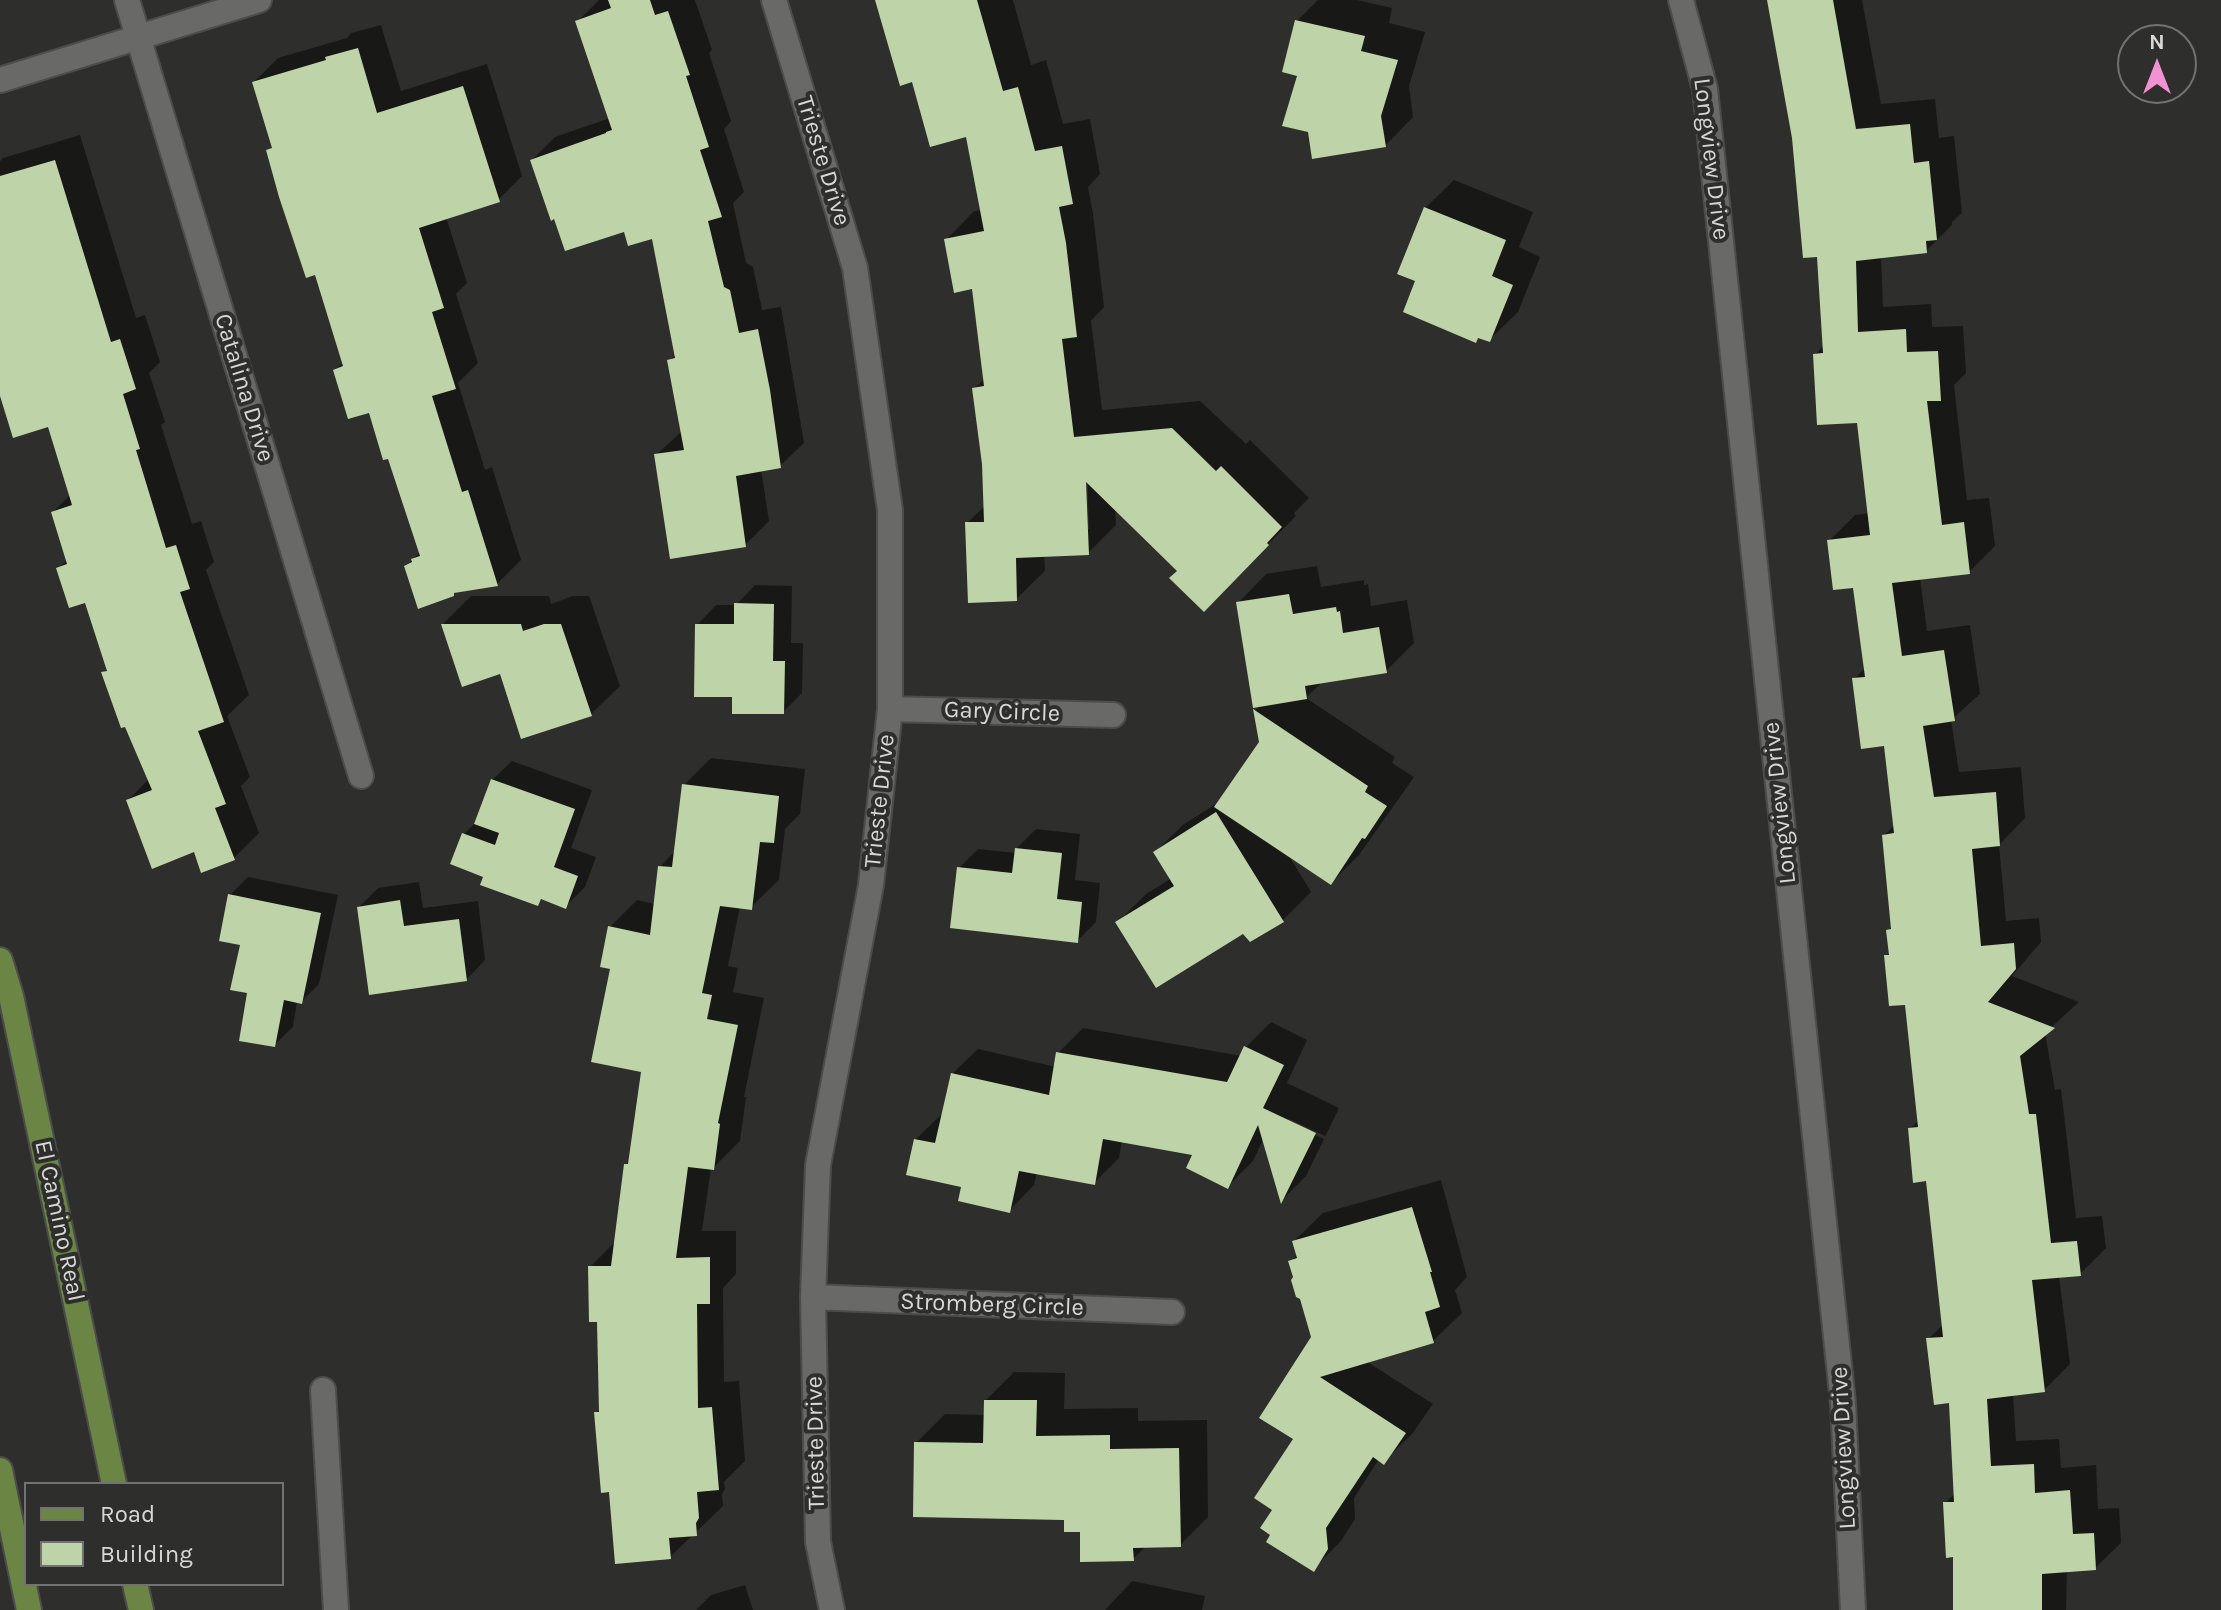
<!DOCTYPE html>
<style>
body{margin:0}
#map{position:relative;width:2221px;height:1610px;overflow:hidden;background:#2e2f2c;font-family:Karla,sans-serif}
canvas{display:block}
.legend{position:absolute;left:24px;top:1482px;width:260px;height:104px;box-sizing:border-box;background:#2e2f2c;border:2px solid #727370;margin:0;padding:10px 14px;list-style:none;font-size:24px;color:#d8d9d7}
.legend li{display:flex;align-items:center;gap:16px;height:40px}
.legend b{width:40px;border:2px solid #727370}
.north{position:absolute;left:2117px;top:24px;width:80px;height:80px;box-sizing:border-box;background:#2e2f2c;border:2px solid #727370;border-radius:50%;rotate:0deg;font-size:22px;font-weight:700;line-height:32px;text-align:center;color:#d8d9d7}
.north::after{content:'';display:block;margin:auto;width:28px;height:36px;background:#f391d5;clip-path:polygon(50% 0,100% 100%,50% 72%,0 100%)}
</style>
<div id="map">
<canvas width="2221" height="1610"></canvas>
<ul class="legend">
<li><b style="height:10px;background:#6a8544"></b>Road</li>
<li><b style="height:22px;background:#bed4a8"></b>Building</li>
</ul>
<div class="north">N</div>
</div>
<script>
const c = document.querySelector('canvas').getContext('2d');
c.lineJoin = 'round';
function fill(path, color) {
  c.fillStyle = color;
  c.fill(path, 'evenodd');
}
function toPath(rows) {
  const path = new Path2D();
  for (const r of rows) {
    path.moveTo(r[0], r[1]);
    for (let i = 2; i < r.length; i += 2) path.lineTo(r[i], r[i + 1]);
  }
  return path;
}
function strokePath(path, color, width, dash) {
  c.strokeStyle = color;
  c.lineWidth = width;
  c.lineCap = dash ? 'butt' : 'round';
  c.setLineDash(dash || []);
  c.stroke(path);
}
function label(font, color, halo, rows, align = 'center') {
  c.font = font + ' Karla,sans-serif';
  c.lineWidth = 8;
  c.setLineDash([]);
  c.textBaseline = 'middle';
  c.strokeStyle = halo;
  c.fillStyle = color;
  for (const [text, x, y, turn = 0] of rows) {
    c.save();
    c.translate(x, y);
    c.rotate((+turn || 0) * Math.PI / 180);
    c.textAlign = isNaN(turn) ? turn : align;
    if (halo) c.strokeText(text, 0, 0);
    c.fillText(text, 0, 0);
    c.restore();
  }
}
fill(toPath([
 [599,0,695,0,712,50,709,53,731,121,724,129,744,192,733,203,746,263,753,267,762,310,781,307,804,443,780,466,761,469,769,521,745,545,656,455,682,431,669,361,676,354,654,236,625,230,532,160,555,137,610,118,577,22],
 [875,0,1013,0,1031,65,1046,60,1063,124,1090,119,1100,174,1088,187,1093,214,1104,307,1091,321,1102,410,1200,401,1246,444,1250,440,1309,498,1294,513,1296,516,1204,609,1180,571,1115,508,1116,525,1088,553,1044,555,1045,571,1016,599,967,523,986,505,984,464,974,389,985,378,974,287,946,240,974,211,982,210,968,135,914,80],
 [1083,472,1087,472,1089,529,1085,529],
 [1318,0,1357,0,1392,8,1389,23,1425,32,1409,86,1413,117,1385,146,1300,74,1297,21],
 [1769,0,1862,0,1881,104,1935,99,1939,138,1954,136,1962,213,1952,222,1952,225,1926,251,1881,256,1883,307,1931,304,1932,327,1963,326,1966,373,1954,385,1967,500,1989,498,1995,546,1969,572,1920,578,1927,631,1970,625,1980,694,1951,720,1959,772,2021,767,2025,818,1999,845,2006,921,2039,918,2041,942,2012,976,2079,1002,2045,1033,2055,1090,2061,1089,2076,1218,2102,1216,2106,1248,2080,1274,2059,1276,2070,1364,2044,1390,2013,1394,2016,1441,2059,1439,2061,1468,2096,1465,2098,1509,2119,1508,2121,1543,2095,1568,2067,1570,2066,1610,1955,1610,1955,1555,1945,1503,1956,1493,1950,1401,1928,1339,1944,1324,1928,1179,1910,1129,1920,1119,1907,1002,1886,956,1890,952,1888,931,1893,926,1884,835,1895,825,1886,744,1854,679,1866,667,1855,586,1829,541,1855,515,1870,513,1859,421,1815,355,1824,345,1818,254,1793,138],
 [381,25,401,91,487,64,522,176,498,200,446,217,467,283,456,294,478,363,458,383,485,470,492,467,521,560,497,584,457,590,453,595,406,566,420,552,390,456,370,410,335,370,344,362,317,273,268,151,274,145,254,82,278,58,347,38,351,33],
 [80,135,136,318,145,315,160,362,149,373,165,422,161,425,192,524,201,521,214,562,206,570,249,695,227,716,250,777,241,786,259,833,234,858,195,849,128,800,149,779,103,673,108,668,86,600,59,568,67,560,53,512,71,494,49,425,0,379,0,161,3,158],
 [1454,180,1533,212,1519,247,1540,257,1518,312,1489,340,1418,280,1425,208],
 [1317,566,1321,587,1364,580,1364,585,1368,584,1371,606,1407,600,1414,643,1386,671,1323,681,1306,698,1395,757,1392,763,1414,777,1359,855,1331,883,1288,854,1311,892,1283,920,1243,932,1118,922,1146,894,1172,878,1155,852,1184,824,1221,801,1261,742,1256,710,1260,705,1238,603,1266,574],
 [755,585,792,586,791,643,803,643,802,693,783,712,734,695,697,625,716,605,736,605],
 [471,596,549,596,551,604,573,596,589,596,620,686,591,714,523,737,501,672,443,624],
 [711,758,805,769,800,814,785,829,779,880,751,907,740,906,728,966,738,968,733,992,764,998,744,1097,746,1097,740,1141,713,1168,711,1168,702,1231,736,1231,736,1274,723,1288,724,1382,739,1381,745,1461,724,1482,725,1489,722,1494,723,1506,670,1557,611,1490,596,1413,601,1409,599,1320,590,1267,616,1241,626,1165,631,1159,643,1070,613,968,610,927,637,900,655,904,660,867,676,850,684,785],
 [512,761,592,790,571,848,596,857,585,887,566,906,544,898,538,903,486,875,464,834,478,820,492,780],
 [1036,829,1080,834,1075,880,1100,883,1096,922,1077,941,959,868,978,849,1016,853,1017,848],
 [248,877,338,895,319,984,301,1002,297,1001,293,1027,274,1045,250,992,230,895],
 [419,882,423,908,478,901,485,960,466,980,359,907,378,888],
 [1271,1022,1307,1040,1287,1083,1339,1108,1306,1176,1282,1200,1264,1138,1253,1161,1228,1186,1195,1153,1122,1140,1119,1158,1094,1183,1037,1172,1034,1185,1009,1211,963,1186,915,1140,941,1115,943,1115,952,1074,978,1049,1056,1067,1058,1053,1083,1028,1242,1056,1246,1047],
 [1289,1119,1325,1136,1324,1139,1289,1123],
 [1441,1180,1467,1277,1455,1290,1462,1313,1433,1341,1366,1361,1433,1404,1412,1434,1383,1462,1379,1459,1354,1498,1355,1519,1341,1541,1313,1569,1273,1534,1275,1509,1295,1438,1313,1337,1290,1262,1298,1254,1294,1241,1323,1213],
 [1014,1372,1065,1373,1064,1409,1138,1408,1138,1421,1207,1420,1208,1517,1180,1545,1146,1546,1133,1559,1082,1530,1066,1518,916,1443,945,1414,985,1415,986,1400],
 [1132,1581,1205,1596,1202,1610,1105,1610],
 [745,1585,753,1610,696,1610,711,1595]
]), '#0007');
fill(toPath([
 [608,0,650,0,655,15,668,11,690,75,686,76,709,147,700,150,722,217,708,221,724,287,730,290,739,333,758,329,770,390,781,468,736,476,746,547,670,559,654,454,684,450,667,360,675,358,652,239,628,246,624,232,565,251,554,219,551,221,530,160,606,133,606,132,612,130,575,21,611,8],
 [875,0,977,0,1003,91,1018,87,1035,151,1062,146,1073,204,1059,207,1066,243,1077,337,1062,339,1074,437,1172,428,1216,471,1221,466,1282,527,1267,543,1269,545,1204,612,1169,578,1177,571,1086,482,1089,555,1016,558,1017,601,968,603,965,522,984,522,982,464,972,388,984,386,972,289,954,293,944,239,984,231,966,137,930,147,912,82,900,86],
 [1767,0,1833,0,1856,129,1910,124,1914,163,1929,161,1937,240,1926,241,1927,253,1856,261,1858,332,1906,329,1907,352,1938,351,1941,401,1927,401,1942,525,1964,522,1970,574,1892,583,1902,656,1944,650,1955,721,1923,726,1934,797,1996,792,2000,846,1972,849,1981,946,2014,943,2016,969,1988,1002,2055,1028,2020,1056,2029,1114,2036,1114,2051,1243,2077,1241,2081,1276,2032,1280,2045,1392,1987,1399,1991,1466,2034,1464,2035,1493,2070,1490,2073,1534,2094,1533,2096,1570,2042,1574,2042,1610,1953,1610,1953,1557,1946,1558,1943,1502,1954,1502,1949,1403,1934,1405,1926,1338,1943,1337,1926,1181,1913,1183,1908,1128,1918,1127,1905,1005,1889,1006,1884,955,1889,955,1886,930,1891,929,1882,835,1894,833,1884,746,1861,749,1852,678,1865,677,1853,588,1833,590,1827,540,1870,535,1857,423,1817,425,1813,354,1823,353,1817,257,1803,258,1792,138],
 [1295,20,1365,36,1361,51,1398,60,1381,116,1386,147,1312,159,1308,132,1282,126,1297,76,1282,72],
 [358,48,377,113,463,86,500,202,419,228,444,308,432,312,456,389,432,396,462,492,468,490,498,586,454,593,454,596,418,609,404,566,412,562,411,559,420,556,388,459,383,460,369,413,348,419,333,370,343,366,315,275,306,278,279,197,266,150,272,148,252,82,326,60,325,57],
 [55,160,111,342,120,339,136,389,123,394,140,449,136,450,166,548,176,545,190,589,180,592,224,722,198,731,226,804,215,808,235,860,201,873,194,852,152,869,126,800,152,790,125,727,121,728,101,672,107,671,85,603,69,608,56,568,67,564,51,512,72,505,48,427,13,438,0,396,0,176],
 [1424,207,1506,240,1492,276,1513,285,1490,342,1478,338,1476,343,1403,312,1415,281,1397,274],
 [1289,594,1293,614,1336,607,1337,612,1340,611,1343,633,1379,627,1387,673,1305,686,1307,699,1253,708,1236,602],
 [734,603,774,604,773,661,785,661,784,714,732,714,732,697,694,697,695,624,734,624],
 [441,624,521,624,523,631,544,624,561,624,592,716,521,739,500,674,462,687],
 [1253,709,1368,786,1365,792,1387,806,1365,839,1362,838,1331,885,1214,807,1259,742],
 [491,779,575,809,554,867,578,876,566,909,541,899,538,906,480,885,483,877,450,864,462,833,495,845,499,833,474,824],
 [682,784,779,796,774,843,760,842,752,910,720,906,702,993,712,995,707,1019,738,1025,718,1123,720,1124,714,1170,688,1167,676,1258,710,1257,710,1304,697,1304,698,1408,712,1407,719,1490,697,1492,699,1518,696,1523,697,1536,669,1538,671,1559,615,1564,609,1492,601,1493,594,1412,599,1412,597,1322,589,1322,588,1266,611,1266,624,1164,628,1164,641,1072,591,1062,610,969,600,967,608,926,650,935,658,866,672,867],
 [1216,812,1284,922,1250,942,1243,934,1156,988,1115,922,1174,886,1153,852],
 [1015,848,1062,853,1057,899,1082,902,1078,943,950,928,957,867,1012,873],
 [228,894,321,913,302,1004,284,1000,275,1047,239,1041,247,993,230,990,240,945,219,941],
 [400,900,404,926,459,919,467,981,369,995,357,907],
 [1244,1046,1284,1065,1263,1108,1316,1133,1281,1204,1258,1125,1228,1189,1186,1168,1192,1155,1103,1139,1095,1185,1019,1171,1010,1213,958,1201,961,1187,906,1175,914,1139,935,1143,951,1073,1049,1095,1056,1052,1227,1082],
 [1412,1207,1432,1272,1430,1272,1440,1307,1425,1312,1434,1343,1320,1377,1406,1433,1384,1465,1373,1457,1326,1528,1328,1549,1314,1572,1266,1542,1270,1535,1260,1528,1272,1510,1254,1498,1293,1439,1259,1418,1311,1337,1300,1299,1296,1297,1291,1280,1293,1277,1288,1261,1297,1258,1292,1241],
 [984,1400,1037,1400,1036,1436,1110,1435,1110,1449,1179,1448,1181,1547,1133,1548,1134,1561,1080,1562,1080,1532,1064,1532,1064,1520,913,1517,914,1442,983,1443]
]), '#bed4a8');
const service = toPath([
 [323,1390,336,1610]
]);
const minor = toPath([
 [127,0,361,776],
 [774,0,855,268,890,510,890,709,871,885,818,1165,813,1297,818,1542,832,1610],
 [1681,0,1705,89,1843,1403,1853,1610],
 [890,709,1113,715],
 [813,1297,1172,1312]
]);
const tertiary = toPath([
 [0,80,259,0]
]);
const primary = toPath([
 [0,960,11,996,114,1484],
 [0,1470,29,1610],
 [135,1584,141,1610]
]);
strokePath(service, '#4c4d4b', 28);
strokePath(minor, '#4c4d4b', 28);
strokePath(tertiary, '#4c4d4b', 28);
strokePath(primary, '#4c4d4b', 28);
strokePath(service, '#696a67', 24);
strokePath(minor, '#696a67', 24);
strokePath(tertiary, '#696a67', 24);
strokePath(primary, '#6a8544', 24);
label('24px', '#d8d9d7', '#2e2f2c', [
 ["Longview Drive",1711,159,83],
 ["Trieste Drive",823,161,73],
 ["Catalina Drive",244,388,73],
 ["Gary Circle",1002,712,2],
 ["Trieste Drive",880,801,-84],
 ["Longview Drive",1780,803,-96],
 ["El Camino Real",59,1221,78],
 ["Stromberg Circle",992,1305,2],
 ["Trieste Drive",816,1443,-91],
 ["Longview Drive",1844,1448,-93]
]);
</script>
